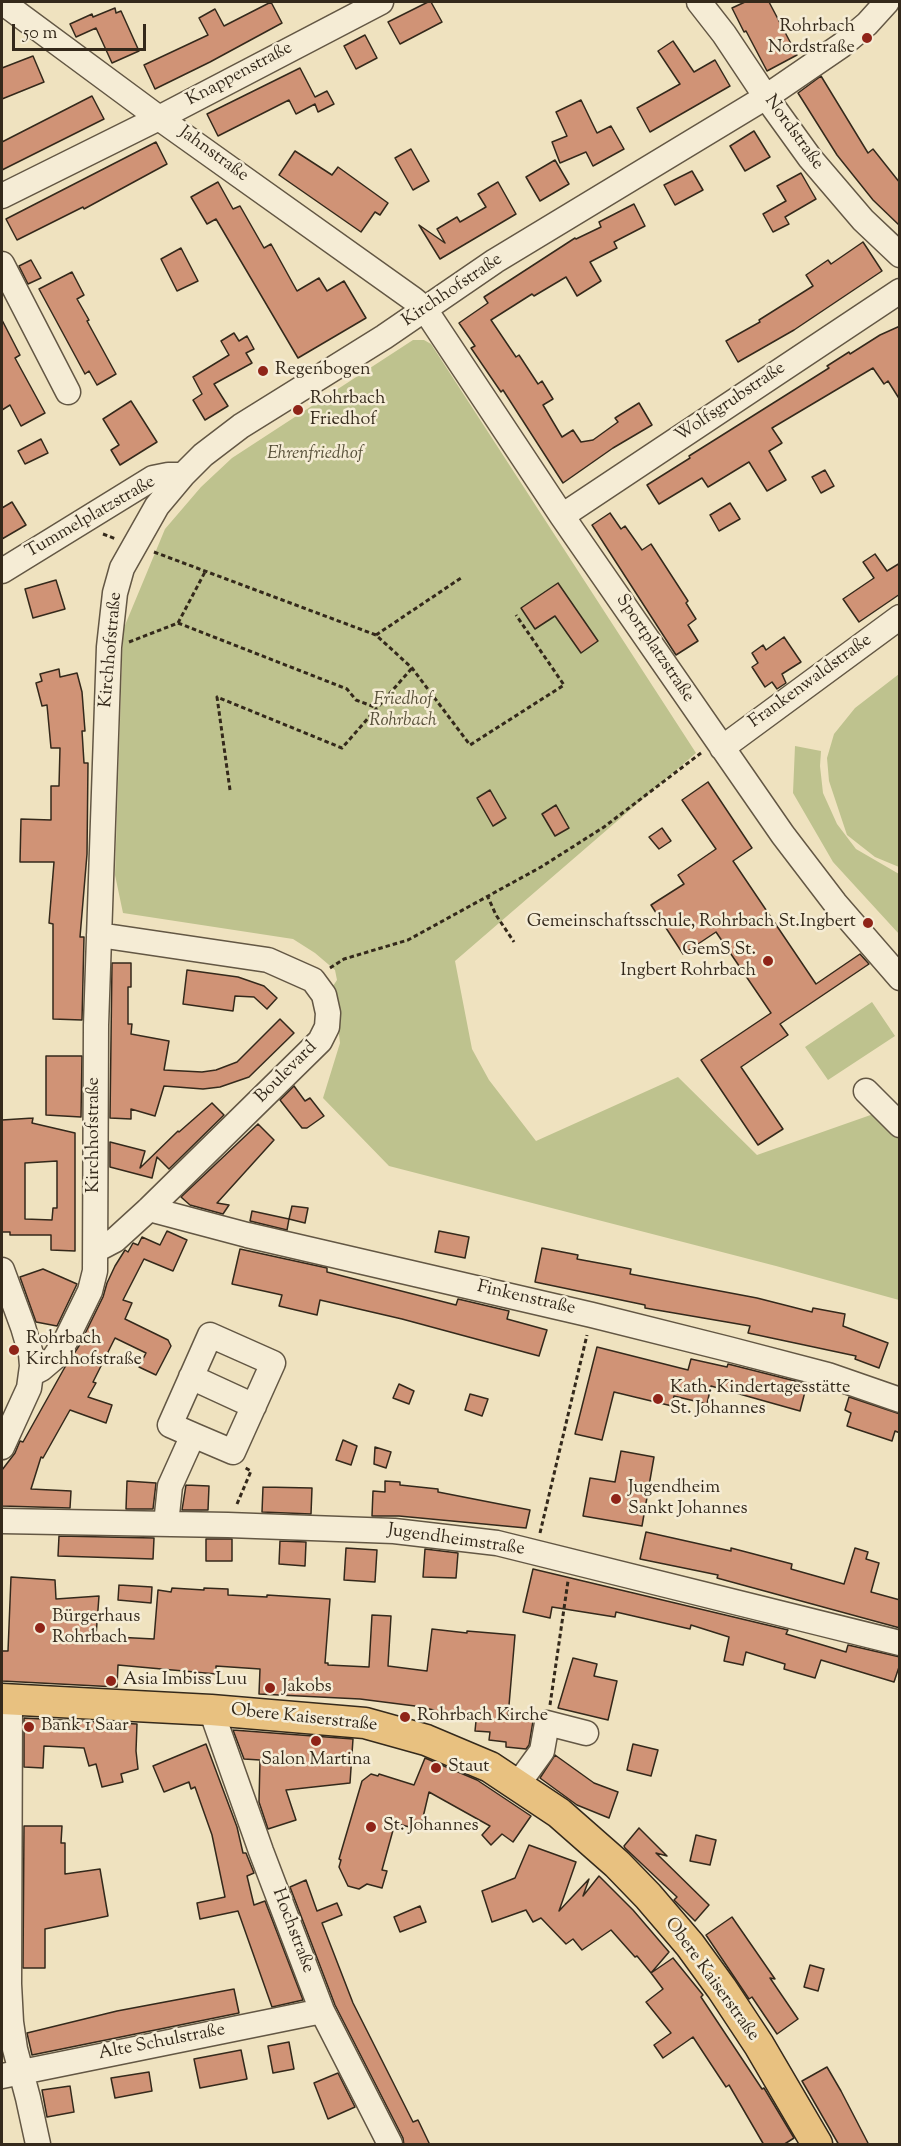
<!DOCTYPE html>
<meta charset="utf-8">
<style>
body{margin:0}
#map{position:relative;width:901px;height:2146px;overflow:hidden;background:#efe2bf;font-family:"Sorts Mill Goudy",serif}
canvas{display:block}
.frame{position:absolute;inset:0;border:3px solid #34291b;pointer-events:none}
.scale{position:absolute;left:12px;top:24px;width:134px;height:27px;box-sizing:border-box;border:3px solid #34291b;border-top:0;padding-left:8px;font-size:18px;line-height:21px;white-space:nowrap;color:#34291b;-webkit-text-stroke:4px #f5ecd5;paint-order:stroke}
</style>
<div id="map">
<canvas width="901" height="2146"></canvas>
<div class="frame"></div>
<div class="scale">50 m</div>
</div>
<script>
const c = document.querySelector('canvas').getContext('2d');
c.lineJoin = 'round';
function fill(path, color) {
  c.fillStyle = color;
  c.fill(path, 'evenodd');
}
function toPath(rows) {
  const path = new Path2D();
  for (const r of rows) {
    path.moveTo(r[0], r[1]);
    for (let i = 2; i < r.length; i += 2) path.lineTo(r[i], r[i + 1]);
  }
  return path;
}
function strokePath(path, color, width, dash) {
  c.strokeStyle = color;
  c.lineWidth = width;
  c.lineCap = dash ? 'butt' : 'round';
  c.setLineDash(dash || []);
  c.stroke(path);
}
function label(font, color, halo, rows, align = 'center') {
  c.font = font + ' "Sorts Mill Goudy",serif';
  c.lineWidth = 5;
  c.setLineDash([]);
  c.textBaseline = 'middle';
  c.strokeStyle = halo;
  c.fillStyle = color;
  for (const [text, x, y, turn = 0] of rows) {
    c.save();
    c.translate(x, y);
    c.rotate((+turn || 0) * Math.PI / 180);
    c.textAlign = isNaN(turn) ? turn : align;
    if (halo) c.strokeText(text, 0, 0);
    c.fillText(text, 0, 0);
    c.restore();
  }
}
fill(toPath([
 [413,340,424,340,431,344,696,753,455,961,472,1049,489,1080,536,1141,678,1077,757,1155,899,1105,899,1300,776,1266,389,1166,323,1098,340,1043,333,986,337,980,335,970,315,953,293,939,123,913,115,875,123,630,165,529,201,487,232,458],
 [899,674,899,867,875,857,847,835,829,781,827,758,834,734,855,708],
 [795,746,821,751,820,766,823,793,837,824,856,849,899,874,899,934,833,862,793,793],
 [872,1002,895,1036,828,1080,805,1047]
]), '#bec28e');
const building = toPath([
 [271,2,282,23,210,62,155,89,144,65,208,35,199,18,215,9,224,26,271,2],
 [428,2,431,2,442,22,400,44,388,22,428,2],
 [745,2,769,2,797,55,767,71,746,31,744,32,732,8,745,2],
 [115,8,116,13,121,11,139,51,112,63,96,28,76,37,70,24,92,14,93,17,115,8],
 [365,35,377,58,356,69,344,46,365,35],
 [673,41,694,72,715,60,730,86,650,132,637,108,680,84,658,51,673,41],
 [33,56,44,82,2,99,2,68,33,56],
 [300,68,315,97,327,91,334,104,318,112,315,104,296,114,289,100,218,136,207,114,300,68],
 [821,76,868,153,873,149,900,183,900,226,873,200,837,155,798,93,821,76],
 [92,96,104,119,2,170,2,142,92,96],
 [581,100,597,133,611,126,624,149,593,166,586,152,560,163,552,142,567,136,556,112,581,100],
 [754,131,770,157,745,171,730,146,754,131],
 [156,142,167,164,84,209,83,207,17,240,6,219,156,142],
 [411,149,429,181,413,190,395,158,411,149],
 [295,151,332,175,338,167,388,203,380,215,375,212,361,232,279,175,295,151],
 [555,160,569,184,540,201,526,177,555,160],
 [692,171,703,190,675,205,664,185,692,171],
 [801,173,816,199,785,217,789,224,773,232,763,214,786,201,777,186,801,173],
 [218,182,233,209,240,206,264,248,271,244,297,291,319,278,327,291,344,281,366,318,298,358,216,219,207,224,191,197,218,182],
 [498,182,516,214,440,259,419,225,445,243,437,229,457,217,460,222,486,207,478,194,498,182],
 [634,204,645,226,614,242,617,248,590,262,601,281,577,296,566,277,534,296,532,294,491,320,516,357,519,355,538,384,542,381,553,399,543,405,562,437,573,430,581,442,593,440,618,422,615,418,639,403,652,425,613,448,563,483,503,390,501,392,471,348,475,346,459,323,488,303,484,297,575,238,576,239,601,227,599,222,634,204],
 [863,242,882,271,794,330,738,362,726,341,760,322,759,320,813,286,806,275,828,260,831,264,863,242],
 [181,248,198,281,177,291,161,259,181,248],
 [31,260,41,278,28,284,19,266,31,260],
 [72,272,84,295,77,299,89,320,87,321,116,374,97,385,89,371,85,374,39,289,72,272],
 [2,320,20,355,15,358,45,413,21,426,10,405,2,410,2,320],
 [900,326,900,400,888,381,884,384,873,368,772,428,782,443,769,451,786,480,767,491,749,462,708,487,702,478,659,504,647,485,690,458,689,456,829,368,827,366,849,352,850,354,880,335,900,326],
 [234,333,239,341,247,336,254,349,246,353,252,363,214,384,228,406,205,420,193,400,202,394,193,377,229,355,221,341,234,333],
 [131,401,157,442,120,465,111,450,119,445,103,419,131,401],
 [41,439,48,453,25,464,18,451,41,439],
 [825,470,834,486,821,493,812,477,825,470],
 [12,502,26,525,2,539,2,508,12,502],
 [730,503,740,519,719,531,710,515,730,503],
 [610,513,621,529,625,526,642,550,651,544,688,601,686,603,696,619,688,625,698,641,676,655,592,525,610,513],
 [875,554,887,571,900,563,900,594,859,622,843,599,874,578,863,562,875,554],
 [56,580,65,609,33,618,25,589,56,580],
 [558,583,598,641,581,653,555,616,535,629,521,608,558,583],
 [784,637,801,662,782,674,786,683,777,689,772,682,765,687,752,667,758,663,752,653,763,645,766,650,784,637],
 [59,669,60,677,77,673,82,692,85,731,82,731,84,763,88,763,87,854,80,937,84,937,82,1020,53,1019,53,924,49,923,54,862,20,862,21,819,51,820,51,786,59,786,60,748,51,748,47,705,42,706,36,683,42,681,40,674,59,669],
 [708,782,752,848,733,861,816,984,860,954,869,964,780,1024,788,1035,741,1067,783,1129,758,1145,701,1060,771,1013,716,932,683,954,651,905,684,884,678,875,716,849,682,800,708,782],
 [490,790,506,818,493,826,477,798,490,790],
 [556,805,569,828,555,836,542,814,556,805],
 [662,828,671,841,659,849,649,837,662,828],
 [112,963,131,963,131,987,128,987,128,1024,132,1024,131,1034,169,1041,164,1070,202,1072,216,1070,237,1062,280,1019,294,1033,249,1077,220,1087,203,1089,164,1086,155,1116,131,1109,131,1119,110,1118,112,963],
 [187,970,238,977,264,986,277,998,267,1009,254,997,235,996,233,1011,183,1004,187,970],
 [46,1056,82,1056,81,1117,46,1115,46,1056],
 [294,1086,305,1101,310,1098,324,1116,307,1128,302,1128,280,1100,294,1086],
 [212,1103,224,1115,169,1169,157,1157,152,1178,110,1167,110,1142,145,1151,140,1168,178,1131,179,1132,212,1103],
 [33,1118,32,1123,75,1133,75,1251,51,1250,51,1235,10,1235,10,1232,2,1232,2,1120,33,1118],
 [57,1161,57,1208,53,1208,52,1220,25,1219,25,1163,57,1161],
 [258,1124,274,1140,217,1203,229,1205,223,1214,190,1205,181,1197,258,1124],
 [292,1206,308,1208,305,1223,289,1219,292,1206],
 [252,1211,289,1219,287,1230,250,1221,252,1211],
 [167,1231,187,1240,173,1271,144,1259,123,1300,132,1303,125,1319,168,1340,171,1346,156,1375,139,1367,146,1353,115,1338,93,1382,96,1383,88,1397,112,1405,106,1423,70,1410,43,1458,41,1457,31,1489,71,1491,70,1508,2,1506,2,1470,15,1453,20,1441,23,1442,65,1367,79,1346,103,1297,107,1283,115,1266,125,1250,128,1252,133,1243,138,1245,142,1237,160,1245,167,1231],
 [439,1231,469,1237,465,1258,435,1252,439,1231],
 [542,1248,578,1255,577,1259,631,1269,630,1274,757,1298,812,1312,813,1308,845,1314,843,1326,888,1343,879,1368,855,1359,856,1356,748,1333,750,1326,645,1308,645,1305,535,1282,542,1248],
 [240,1249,327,1268,327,1272,456,1305,458,1299,509,1311,507,1319,547,1330,539,1356,402,1319,320,1300,317,1315,279,1306,282,1295,232,1284,240,1249],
 [43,1269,77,1284,57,1326,36,1322,20,1277,43,1269],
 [597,1347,688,1370,691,1359,727,1367,728,1364,807,1384,800,1411,711,1386,707,1404,674,1396,672,1406,614,1392,602,1440,575,1434,597,1347],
 [399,1384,414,1391,409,1404,393,1398,399,1384],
 [470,1394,488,1399,482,1416,465,1410,470,1394],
 [849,1397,900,1414,900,1433,895,1431,892,1441,847,1426,851,1413,845,1410,849,1397],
 [343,1440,357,1446,351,1465,336,1460,343,1440],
 [375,1447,391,1452,386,1468,374,1464,375,1447],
 [621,1451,654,1457,642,1526,583,1516,590,1478,615,1482,621,1451],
 [127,1481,156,1483,153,1509,126,1509,127,1481],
 [385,1481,400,1482,400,1485,438,1489,438,1492,530,1510,526,1528,399,1516,372,1516,373,1491,385,1492,385,1481],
 [186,1485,209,1486,208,1510,182,1510,186,1485],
 [263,1487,312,1488,311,1514,262,1512,263,1487],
 [646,1532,731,1551,731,1548,792,1564,791,1569,844,1584,855,1548,868,1552,866,1559,879,1563,871,1592,900,1600,900,1628,717,1578,718,1575,640,1559,646,1532],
 [59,1536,154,1538,153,1559,58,1556,59,1536],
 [206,1539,232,1539,232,1561,206,1561,206,1539],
 [280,1541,306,1542,305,1566,279,1564,280,1541],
 [346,1548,377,1550,375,1582,344,1580,346,1548],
 [425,1549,458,1553,456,1578,423,1577,425,1549],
 [533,1569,788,1630,786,1634,846,1652,848,1645,900,1657,900,1664,894,1682,821,1660,815,1678,784,1669,785,1664,746,1652,743,1665,724,1661,729,1637,691,1625,690,1629,616,1612,615,1617,552,1607,550,1618,523,1612,533,1569],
 [11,1577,55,1580,56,1599,99,1596,96,1636,154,1639,158,1590,171,1592,172,1588,204,1590,204,1588,228,1589,228,1595,267,1597,267,1595,330,1599,325,1663,328,1663,328,1665,369,1667,372,1615,391,1616,388,1666,427,1671,432,1629,467,1633,467,1631,515,1635,508,1717,533,1721,529,1745,526,1749,506,1747,506,1742,489,1740,490,1732,475,1731,476,1721,450,1718,434,1710,415,1706,360,1699,259,1694,260,1669,216,1666,216,1674,118,1665,117,1687,2,1681,2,1651,8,1651,11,1577],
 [119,1585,152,1587,151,1603,118,1600,119,1585],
 [573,1658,597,1664,594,1676,617,1681,608,1720,558,1708,573,1658],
 [24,1718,137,1724,136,1751,138,1769,121,1774,123,1782,102,1787,96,1764,89,1766,84,1748,44,1746,43,1768,24,1767,24,1718],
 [233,1730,353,1739,350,1783,286,1790,296,1820,268,1829,259,1802,260,1760,244,1759,233,1730],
 [206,1744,237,1827,243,1853,246,1853,254,1873,247,1876,254,1905,265,1901,303,2000,272,2007,238,1911,200,1919,197,1903,225,1897,212,1835,195,1787,191,1789,189,1782,164,1792,153,1766,206,1744],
 [633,1744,658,1750,651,1776,627,1770,633,1744],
 [555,1755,594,1783,618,1792,609,1818,577,1805,540,1778,555,1755],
 [425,1758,477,1780,531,1816,513,1842,502,1834,491,1845,482,1835,490,1826,429,1792,420,1830,395,1823,382,1870,387,1871,382,1888,367,1884,359,1889,348,1886,339,1867,341,1860,339,1859,362,1781,371,1774,378,1776,379,1774,414,1785,425,1758],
 [24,1826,62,1826,61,1843,65,1843,65,1874,100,1869,108,1916,45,1929,45,1968,23,1968,24,1826],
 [639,1828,667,1856,656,1853,709,1905,695,1921,674,1900,677,1897,625,1848,624,1846,639,1828],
 [696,1835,716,1840,710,1865,690,1861,696,1835],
 [529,1845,576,1862,559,1911,589,1879,583,1896,599,1876,633,1910,669,1952,651,1973,637,1956,635,1957,611,1930,582,1950,573,1939,566,1944,541,1918,533,1922,526,1910,492,1922,482,1891,515,1878,529,1845],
 [306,1880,317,1911,337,1903,342,1915,322,1923,353,2003,413,2122,418,2120,430,2145,404,2145,403,2138,335,2005,290,1887,306,1880],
 [420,1906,426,1922,400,1932,394,1917,420,1906],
 [732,1917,775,1979,770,1978,798,2019,777,2034,752,1997,749,1999,706,1935,732,1917],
 [673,1958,703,1995,701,1997,762,2089,764,2088,794,2138,783,2145,764,2145,729,2085,726,2087,693,2037,663,2058,654,2045,671,2033,646,2002,663,1989,651,1973,673,1958],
 [810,1965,824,1969,818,1991,804,1987,810,1965],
 [234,1989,239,2013,32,2055,27,2033,117,2011,234,1989],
 [289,2042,294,2069,273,2073,268,2046,289,2042],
 [241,2050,247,2079,200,2088,194,2059,241,2050],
 [827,2067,841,2091,869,2145,839,2145,802,2081,827,2067],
 [149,2072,152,2091,115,2098,111,2078,149,2072],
 [338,2073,355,2107,328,2119,314,2083,338,2073],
 [70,2086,74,2112,47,2117,42,2090,70,2086]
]);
fill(building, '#d09376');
strokePath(building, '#34291b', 1.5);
const minor = toPath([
 [2,2,159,118,413,299,424,308,562,516,783,835,835,903,900,978],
 [699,2,724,34,766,97,810,158,863,220,900,255],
 [2,196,159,118,381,2],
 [2,264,68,392],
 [562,516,900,291],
 [2,571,153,478,168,475,183,475],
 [722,748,900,617],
 [866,1091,900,1125],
 [149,1209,247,1235,592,1315,728,1349,828,1375,900,1400],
 [96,1250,115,1240,149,1209,320,1041,327,1027,328,1013,324,995,313,980,268,960,99,935],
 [2,1270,23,1327,31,1354,32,1366,29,1388,2,1447],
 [31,1374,41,1369,54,1358,66,1340,90,1291,95,1271,96,1025,109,647,115,593,122,568,157,506,183,475,203,455,241,426,384,337,495,261,766,97,842,45,867,24,887,2],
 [191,1377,254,1406],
 [2,1521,228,1525,394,1531,497,1543,900,1643],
 [166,1524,170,1486,193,1435,233,1452,273,1363,210,1335,170,1425,193,1435],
 [10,1699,9,1984,11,2022,15,2049,28,2098,38,2144],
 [211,1710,261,1851,322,2011,390,2144],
 [518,1784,542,1751,547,1723,586,1733],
 [2,2076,322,2011]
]);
const major = toPath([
 [2,1699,211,1710,365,1723,426,1740,490,1767,559,1813,617,1864,648,1896,690,1945,722,1989,759,2045,817,2144]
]);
strokePath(minor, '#635744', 27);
strokePath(major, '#34291b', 33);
strokePath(toPath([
 [103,534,116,539],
 [154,552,376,635,412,668,470,745,564,685,516,615],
 [178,623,206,570],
 [376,635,461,578],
 [129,642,178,623,347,689,356,700,377,708],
 [230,790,217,697,342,748,412,668],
 [487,895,496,915,514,942],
 [330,968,344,959,408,940,541,867,604,827,701,753],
 [237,1504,251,1471,244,1467],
 [540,1533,587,1335],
 [550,1705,568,1581]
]), '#34291b', 3, [4.5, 3]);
strokePath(minor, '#f5ecd5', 24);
strokePath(major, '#e8c180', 30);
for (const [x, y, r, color] of [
 [867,38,6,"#8f2418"],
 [263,371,6,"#8f2418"],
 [298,410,6,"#8f2418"],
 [868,923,6,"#8f2418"],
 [768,961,6,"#8f2418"],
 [14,1350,6,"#8f2418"],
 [658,1399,6,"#8f2418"],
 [616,1499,6,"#8f2418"],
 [40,1628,6,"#8f2418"],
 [111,1681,6,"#8f2418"],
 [270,1688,6,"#8f2418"],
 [405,1717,6,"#8f2418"],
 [29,1727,6,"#8f2418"],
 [316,1741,6,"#8f2418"],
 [436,1768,6,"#8f2418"],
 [371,1827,6,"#8f2418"]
]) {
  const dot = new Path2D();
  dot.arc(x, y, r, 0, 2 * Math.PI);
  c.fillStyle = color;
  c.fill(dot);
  strokePath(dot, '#f5ecd5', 2);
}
label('18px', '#34291b', '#f5ecd5', [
 ["Rohrbach",855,28,"right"],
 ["Nordstraße",855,49,"right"],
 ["Regenbogen",275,371],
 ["Rohrbach",310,400],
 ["Friedhof",310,421],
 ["Gemeinschaftsschule, Rohrbach St.Ingbert",856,923,"right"],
 ["GemS St.",756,951,"right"],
 ["Ingbert Rohrbach",756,972,"right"],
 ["Rohrbach",26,1340],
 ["Kirchhofstraße",26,1361],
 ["Kath. Kindertagesstätte",670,1389],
 ["St. Johannes",670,1410],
 ["Jugendheim",628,1489],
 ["Sankt Johannes",628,1510],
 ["Bürgerhaus",52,1618],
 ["Rohrbach",52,1639],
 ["Asia Imbiss Luu",123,1681],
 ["Jakobs",282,1688],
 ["Rohrbach Kirche",417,1717],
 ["Bank 1 Saar",41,1727],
 ["Salon Martina",316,1761,"center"],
 ["Staut",448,1768],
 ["St. Johannes",383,1827]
], 'left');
label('18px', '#34291b', '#f5ecd5', [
 ["Knappenstraße",240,75,-28],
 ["Nordstraße",793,133,54],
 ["Jahnstraße",213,155,36],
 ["Kirchhofstraße",453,291,-34],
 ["Wolfsgrubstraße",731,403,-34],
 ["Tummelplatzstraße",91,518,-30],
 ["Sportplatzstraße",654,649,56],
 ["Kirchhofstraße",112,650,-85],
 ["Frankenwaldstraße",811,682,-36],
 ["Boulevard",287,1073,-45],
 ["Kirchhofstraße",95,1135,-90],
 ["Finkenstraße",526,1299,13],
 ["Jugendheimstraße",456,1541,8],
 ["Obere Kaiserstraße",304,1719,6],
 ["Hochstraße",292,1931,69],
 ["Obere Kaiserstraße",711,1980,54],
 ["Alte Schulstraße",162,2043,-11]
]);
label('italic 18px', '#564f38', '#f5ecd5', [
 ["Ehrenfriedhof",315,455],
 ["Friedhof",403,701],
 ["Rohrbach",403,722]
]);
</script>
